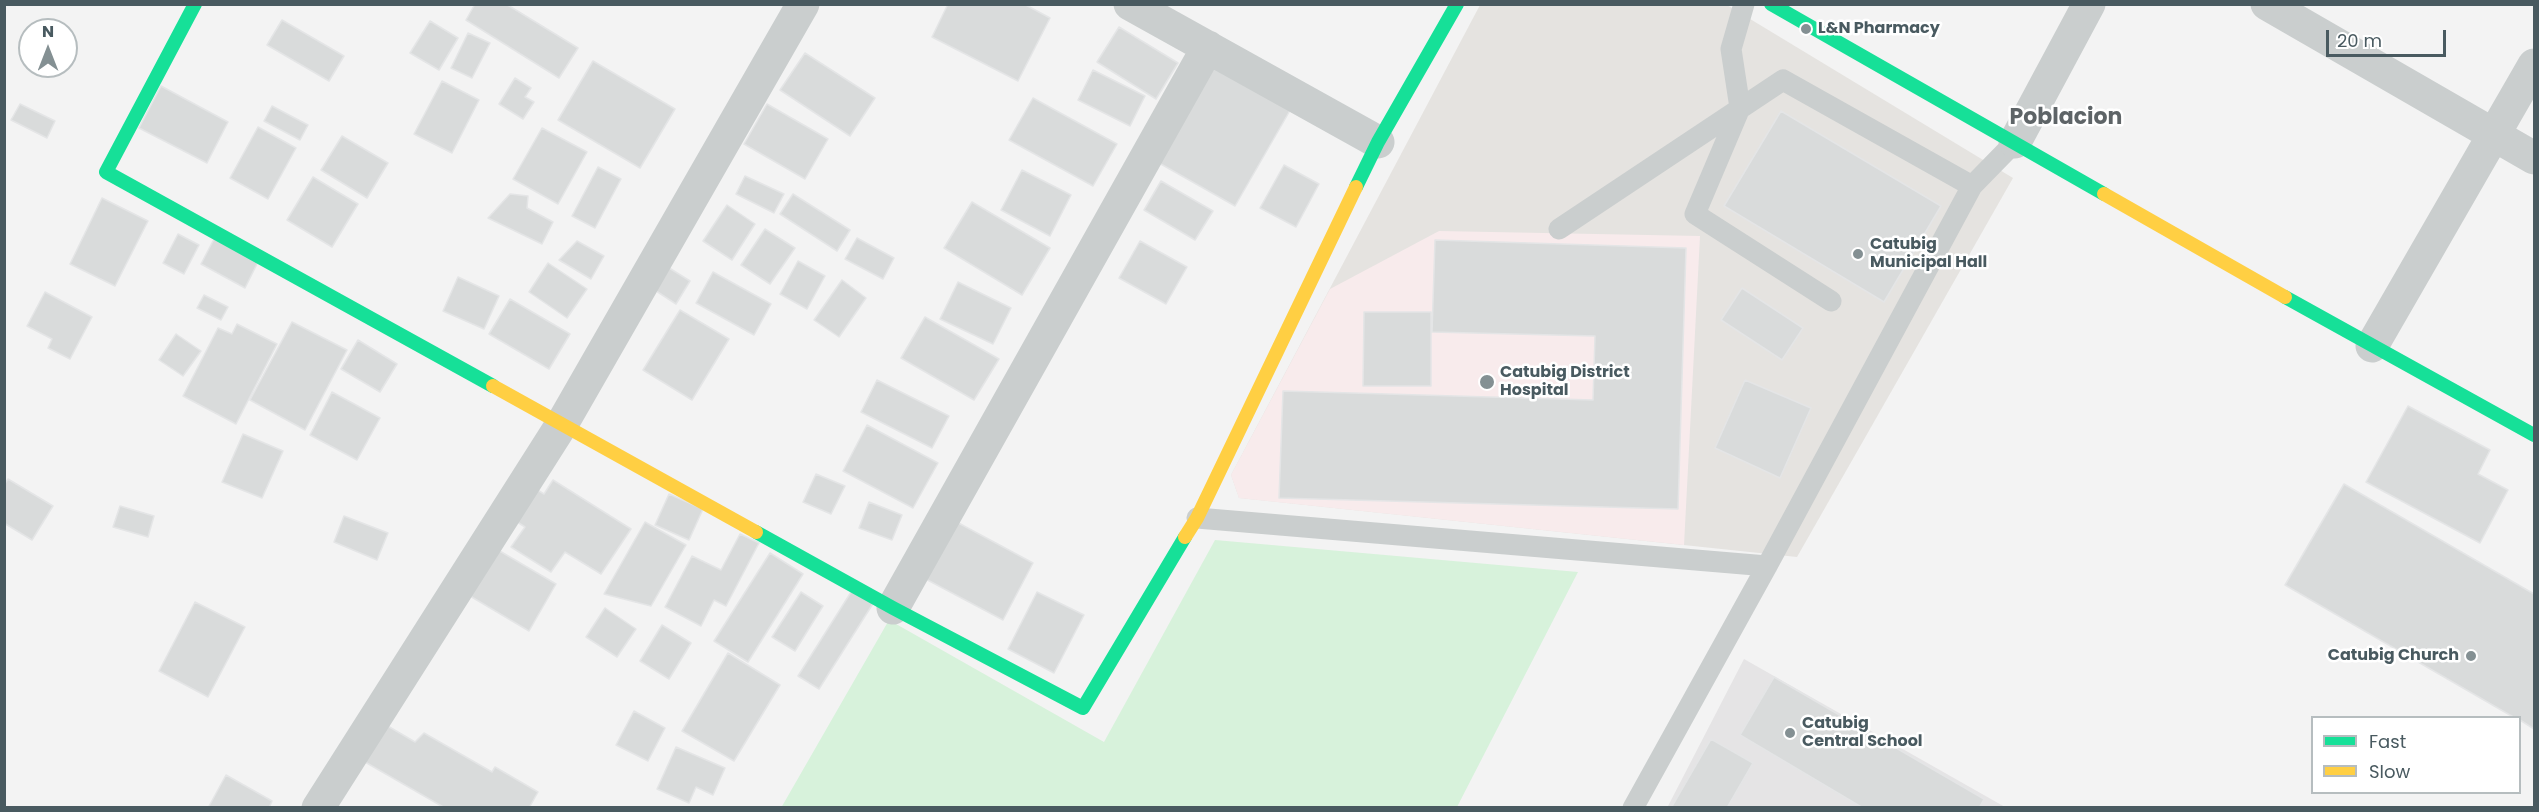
<!DOCTYPE html>
<style>
body{margin:0}
#map{position:relative;width:2539px;height:812px;overflow:hidden;background:#f3f3f3;font-family:Poppins,sans-serif}
canvas{display:block}
.frame{position:absolute;inset:0;border:6px solid #495a60;pointer-events:none}
.legend{position:absolute;left:2311px;top:716px;width:210px;height:78px;box-sizing:border-box;background:#fff;border:2px solid #b6bdbf;margin:0;padding:8px 10px;list-style:none;font-size:18px;color:#495a60}
.legend li{display:flex;align-items:center;gap:12px;height:30px}
.legend b{width:30px;border:2px solid #b6bdbf}
.north{position:absolute;left:18px;top:18px;width:60px;height:60px;box-sizing:border-box;background:#fff;border:2px solid #b6bdbf;border-radius:50%;rotate:0deg;font-size:16px;font-weight:700;line-height:24px;text-align:center;color:#495a60}
.north::after{content:'';display:block;margin:auto;width:21px;height:27px;background:#849093;clip-path:polygon(50% 0,100% 100%,50% 72%,0 100%)}
.scale{position:absolute;left:2326px;top:30px;width:120px;height:27px;box-sizing:border-box;border:3px solid #495a60;border-top:0;padding-left:8px;font-size:18px;line-height:21px;white-space:nowrap;color:#495a60;-webkit-text-stroke:4px #fff;paint-order:stroke}
</style>
<div id="map">
<canvas width="2539" height="812"></canvas>
<div class="frame"></div>
<ul class="legend">
<li><b style="height:8px;background:#16e098"></b>Fast</li>
<li><b style="height:8px;background:#ffcf43"></b>Slow</li>
</ul>
<div class="north">N</div>
<div class="scale">20 m</div>
</div>
<script>
const c = document.querySelector('canvas').getContext('2d');
c.lineJoin = 'round';
function fill(path, color) {
  c.fillStyle = color;
  c.fill(path, 'evenodd');
}
function toPath(rows) {
  const path = new Path2D();
  for (const r of rows) {
    path.moveTo(r[0], r[1]);
    for (let i = 2; i < r.length; i += 2) path.lineTo(r[i], r[i + 1]);
  }
  return path;
}
function strokePath(path, color, width, dash) {
  c.strokeStyle = color;
  c.lineWidth = width;
  c.lineCap = dash ? 'butt' : 'round';
  c.setLineDash(dash || []);
  c.stroke(path);
}
function label(font, color, halo, rows, align = 'center') {
  c.font = font + ' Poppins,sans-serif';
  c.lineWidth = 5;
  c.setLineDash([]);
  c.textBaseline = 'middle';
  c.strokeStyle = halo;
  c.fillStyle = color;
  for (const [text, x, y, turn = 0] of rows) {
    c.save();
    c.translate(x, y);
    c.rotate((+turn || 0) * Math.PI / 180);
    c.textAlign = isNaN(turn) ? turn : align;
    if (halo) c.strokeText(text, 0, 0);
    c.fillText(text, 0, 0);
    c.restore();
  }
}
fill(toPath([
 [1480,5,1727,5,2013,178,1797,557,1239,498,1231,475]
]), '#e5e3e0');
fill(toPath([
 [1744,659,2005,807,1667,808]
]), '#e5e4e5');
fill(toPath([
 [1439,231,1700,236,1684,545,1239,498,1231,475,1330,289]
]), '#f8ebec');
fill(toPath([
 [1215,540,1578,572,1457,807,781,808,889,620,1104,742]
]), '#d7f2db');
const building = toPath([
 [475,4,506,4,578,48,559,78,466,20,475,4],
 [948,4,1024,4,1050,18,1018,81,932,37,948,4],
 [282,20,344,56,329,81,267,45,282,20],
 [430,21,458,38,439,70,410,53,430,21],
 [1119,27,1178,63,1156,99,1097,62,1119,27],
 [468,33,490,43,472,78,451,68,468,33],
 [805,53,875,98,850,136,780,90,805,53],
 [1209,60,1292,107,1235,206,1152,159,1209,60],
 [593,61,675,109,640,168,558,120,593,61],
 [1093,70,1145,96,1130,126,1078,100,1093,70],
 [515,78,531,88,525,97,534,102,523,119,499,104,515,78],
 [442,81,479,100,452,153,414,134,442,81],
 [161,86,228,122,207,163,139,128,161,86],
 [1033,98,1117,144,1093,186,1009,140,1033,98],
 [20,104,55,121,47,138,11,120,20,104],
 [767,104,828,139,805,179,744,144,767,104],
 [272,106,308,125,300,140,264,121,272,106],
 [1781,111,1941,206,1884,302,1724,206,1781,111],
 [258,127,296,148,268,199,230,178,258,127],
 [542,128,587,152,558,204,513,179,542,128],
 [342,136,388,163,367,198,321,170,342,136],
 [1284,165,1319,184,1296,227,1260,208,1284,165],
 [598,167,621,179,595,228,572,216,598,167],
 [1022,170,1071,195,1050,236,1001,210,1022,170],
 [745,176,784,194,774,213,736,194,745,176],
 [313,177,358,204,332,247,287,220,313,177],
 [1161,181,1213,211,1195,240,1144,210,1161,181],
 [510,194,528,196,527,208,553,222,542,244,488,218,510,194],
 [793,194,850,230,837,251,780,214,793,194],
 [102,198,148,221,115,286,70,264,102,198],
 [972,202,1050,248,1022,295,944,248,972,202],
 [727,205,755,224,732,260,703,241,727,205],
 [765,229,795,248,770,284,741,265,765,229],
 [178,234,199,245,184,274,163,263,178,234],
 [857,238,894,258,883,279,845,259,857,238],
 [214,239,258,262,245,288,201,264,214,239],
 [1435,240,1686,248,1678,509,1279,498,1283,391,1593,400,1595,336,1432,332,1435,240],
 [577,241,604,256,591,279,559,260,577,241],
 [1140,241,1187,267,1166,304,1119,278,1140,241],
 [798,261,825,276,807,309,780,294,798,261],
 [548,263,587,289,567,318,529,292,548,263],
 [666,266,690,281,676,304,647,285,666,266],
 [713,272,771,304,754,335,696,303,713,272],
 [458,277,499,296,484,329,443,311,458,277],
 [842,280,866,298,839,337,814,320,842,280],
 [958,282,1011,308,993,344,940,319,958,282],
 [1742,288,1803,328,1782,360,1721,320,1742,288],
 [45,292,92,317,70,359,48,348,52,339,27,326,45,292],
 [204,295,228,307,221,320,197,308,204,295],
 [510,299,570,334,549,369,489,334,510,299],
 [680,310,729,339,692,400,643,370,680,310],
 [1364,312,1431,312,1431,386,1363,386,1364,312],
 [925,317,999,359,974,400,901,358,925,317],
 [292,322,347,350,305,430,250,400,292,322],
 [237,324,277,344,236,424,183,396,218,328,232,334,237,324],
 [176,334,201,351,183,376,159,360,176,334],
 [358,340,397,364,380,392,341,369,358,340],
 [877,380,949,416,932,448,861,412,877,380],
 [1745,380,1811,408,1780,478,1715,448,1745,380],
 [332,392,380,418,357,460,310,435,332,392],
 [2408,406,2490,450,2478,474,2508,490,2480,543,2366,482,2408,406],
 [867,425,938,463,913,508,843,471,867,425],
 [243,434,283,451,262,498,222,482,243,434],
 [816,474,845,486,831,514,803,502,816,474],
 [8,479,53,506,32,540,4,523,4,485,8,479],
 [553,480,631,529,601,574,565,552,551,572,511,547,525,527,511,518,531,486,544,494,553,480],
 [2344,484,2534,594,2534,729,2520,720,2520,718,2515,718,2285,585,2344,484],
 [669,494,703,509,689,540,655,525,669,494],
 [869,502,902,515,892,540,859,528,869,502],
 [120,506,154,516,148,537,113,527,120,506],
 [344,516,388,533,377,560,334,542,344,516],
 [951,519,1033,563,1003,620,920,576,951,519],
 [645,522,686,545,651,606,604,594,645,522],
 [740,534,759,543,726,606,714,600,701,626,665,607,692,556,721,570,740,534],
 [498,550,556,584,529,631,470,596,498,550],
 [770,553,803,574,748,662,714,641,770,553],
 [853,589,874,602,819,689,798,676,853,589],
 [801,592,823,606,795,651,772,637,801,592],
 [1037,592,1084,615,1054,673,1008,649,1037,592],
 [195,602,245,627,208,697,159,671,195,602],
 [605,608,636,629,617,657,586,637,605,608],
 [662,625,691,643,669,679,640,661,662,625],
 [728,653,780,685,734,761,682,731,728,653],
 [1774,677,1984,799,1979,808,1863,808,1740,735,1774,677],
 [634,711,665,728,648,761,616,745,634,711],
 [386,725,415,742,424,733,492,772,495,767,538,792,529,808,445,808,365,762,386,725],
 [1711,739,1753,763,1727,808,1671,808,1711,739],
 [676,747,725,768,713,795,696,787,689,803,657,789,676,747],
 [226,775,272,801,269,808,208,808,226,775]
]);
fill(building, '#d9dbdb');
strokePath(building, '#e4e5e6', 1.5);
strokePath(toPath([
 [1744,4,1731,49,1740,108,1695,214,1831,301],
 [1559,229,1783,80,1972,186],
 [1197,518,1767,566],
 [1633,808,1767,566,1972,186,2015,142]
]), '#cacece', 21);
strokePath(toPath([
 [1130,4,1378,142],
 [2267,4,2534,158],
 [2015,142,2089,4],
 [2372,346,2534,65],
 [893,608,1208,47],
 [318,808,562,424,803,4]
]), '#cacece', 33);
strokePath(toPath([
 [195,4,106,172,493,386],
 [1771,4,2104,194],
 [1356,187,1378,142,1457,4],
 [2285,297,2534,435],
 [756,532,893,608,1083,708,1185,537]
]), '#16e098', 14);
strokePath(toPath([
 [2104,194,2285,297],
 [493,386,756,532],
 [1185,537,1197,518,1356,187]
]), '#ffcf43', 14);
for (const [x, y, r, color] of [
 [1806,29,6,"#849093"],
 [1858,254,6,"#849093"],
 [1487,382,8,"#849093"],
 [2471,656,6,"#849093"],
 [1790,733,6,"#849093"]
]) {
  const dot = new Path2D();
  dot.arc(x, y, r, 0, 2 * Math.PI);
  c.fillStyle = color;
  c.fill(dot);
  strokePath(dot, '#fff', 2);
}
label('bold 16px', '#495a60', '#fff', [
 ["L&N Pharmacy",1818,29],
 ["Catubig",1870,245],
 ["Municipal Hall",1870,263],
 ["Catubig District",1500,373],
 ["Hospital",1500,391],
 ["Catubig Church",2459,656,"right"],
 ["Catubig",1802,724],
 ["Central School",1802,742]
], 'left');
label('bold 22px', '#5e6467', '#fff', [
 ["Poblacion",2066,118]
]);
</script>
